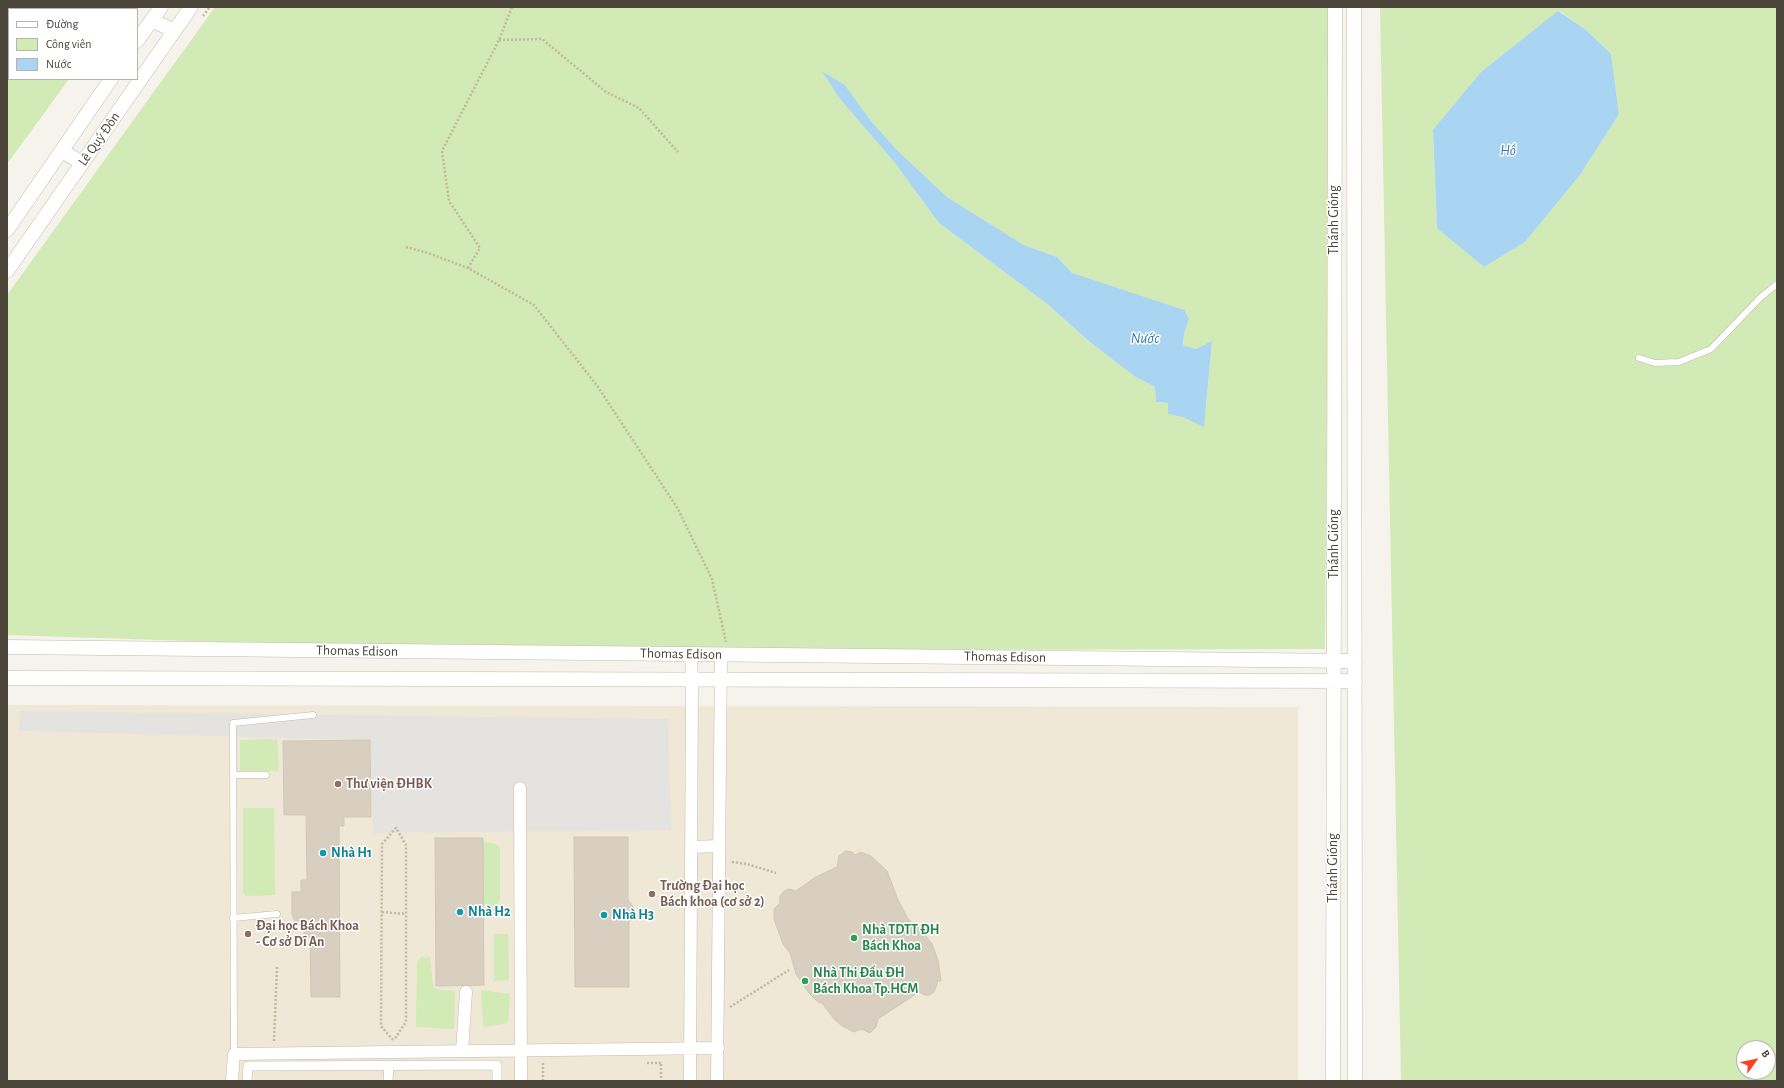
<!DOCTYPE html>
<meta charset="utf-8">
<style>
body{margin:0}
#map{position:relative;width:1784px;height:1088px;overflow:hidden;background:#f6f3ec;font-family:"Alegreya Sans",sans-serif}
canvas{display:block}
.frame{position:absolute;inset:0;border:8px solid #4b4439;pointer-events:none}
.legend{position:absolute;left:8px;top:8px;width:130px;height:72px;box-sizing:border-box;background:#fff;border:1px solid #b7b4b0;margin:0;padding:5px 7px;list-style:none;font-size:12px;color:#4b4439}
.legend li{display:flex;align-items:center;gap:8px;height:20px}
.legend b{width:20px;border:1px solid #b7b4b0}
.north{position:absolute;left:1736px;top:1040px;width:40px;height:40px;box-sizing:border-box;background:#fff;border:1px solid #b7b4b0;border-radius:50%;rotate:57deg;font-size:11px;font-weight:700;line-height:16px;text-align:center;color:#4b4439}
.north::after{content:'';display:block;margin:auto;width:14px;height:18px;background:#fc3f1d;clip-path:polygon(50% 0,100% 100%,50% 72%,0 100%)}
</style>
<div id="map">
<canvas width="1784" height="1088"></canvas>
<div class="frame"></div>
<ul class="legend">
<li><b style="height:5px;background:#fff"></b>Đường</li>
<li><b style="height:11px;background:#d2eab5"></b>Công viên</li>
<li><b style="height:11px;background:#a9d4f2"></b>Nước</li>
</ul>
<div class="north">B</div>
</div>
<script>
const c = document.querySelector('canvas').getContext('2d');
c.lineJoin = 'round';
function fill(path, color) {
  c.fillStyle = color;
  c.fill(path, 'evenodd');
}
function toPath(rows) {
  const path = new Path2D();
  for (const r of rows) {
    path.moveTo(r[0], r[1]);
    for (let i = 2; i < r.length; i += 2) path.lineTo(r[i], r[i + 1]);
  }
  return path;
}
function strokePath(path, color, width, dash) {
  c.strokeStyle = color;
  c.lineWidth = width;
  c.lineCap = dash ? 'butt' : 'round';
  c.setLineDash(dash || []);
  c.stroke(path);
}
function label(font, color, halo, rows, align = 'center') {
  c.font = font + ' "Alegreya Sans",sans-serif';
  c.lineWidth = 3;
  c.setLineDash([]);
  c.textBaseline = 'middle';
  c.strokeStyle = halo;
  c.fillStyle = color;
  for (const [text, x, y, turn = 0] of rows) {
    c.save();
    c.translate(x, y);
    c.rotate((+turn || 0) * Math.PI / 180);
    c.textAlign = isNaN(turn) ? turn : align;
    if (halo) c.strokeText(text, 0, 0);
    c.fillText(text, 0, 0);
    c.restore();
  }
}
fill(toPath([
 [7,705,1298,707,1298,1081,7,1081]
]), '#efe8d6');
fill(toPath([
 [7,7,122,7,120,9,9,9,9,79,69,79,7,164],
 [215,7,1330,7,1325,649,886,650,341,646,7,635,7,295],
 [823,72,845,85,871,121,898,151,947,197,1024,245,1057,257,1072,273,1189,319,1184,334,1183,345,1196,349,1212,342,1204,426,1183,416,1168,414,1168,403,1156,402,1155,387,1134,376,1090,342,1046,303,939,223,895,163,840,99],
 [1380,7,1777,7,1777,1081,1401,1081],
 [1559,11,1585,29,1611,54,1619,114,1580,175,1525,242,1484,267,1437,227,1433,131,1481,72],
 [1744,1048,1768,1048,1768,1072,1744,1072],
 [277,739,279,771,240,771,240,740],
 [243,808,274,808,275,895,246,896,243,892],
 [480,842,494,843,500,847,500,896,499,902,494,906,481,903],
 [494,934,508,934,509,980,494,981],
 [422,956,426,959,430,956,433,987,440,990,455,991,454,1029,416,1027,417,962],
 [481,990,510,994,508,1023,483,1027]
]), '#d2eab5');
fill(toPath([
 [20,711,668,719,671,830,373,833,370,740,19,731]
]), '#e5e3e0');
fill(toPath([
 [1558,11,1585,29,1611,54,1619,114,1580,175,1525,242,1484,267,1437,228,1433,130,1481,72],
 [822,71,845,85,871,121,898,151,947,197,1024,245,1057,257,1072,273,1184,310,1189,319,1184,334,1183,345,1196,349,1212,341,1204,427,1183,417,1168,414,1168,403,1156,402,1155,387,1134,376,1090,342,1046,303,939,223,895,163,840,99]
]), '#a9d4f2');
const building = toPath([
 [370,740,371,817,344,817,344,826,339,826,340,997,311,997,310,937,304,937,304,925,296,925,292,914,292,892,301,892,301,880,307,880,306,815,284,815,283,741,370,740],
 [574,837,628,837,628,900,632,905,635,912,629,922,629,987,575,987,574,837],
 [435,838,483,838,484,985,436,986,435,838],
 [846,851,852,852,855,855,861,852,871,856,887,871,898,900,908,919,923,932,932,944,938,960,941,981,938,981,934,992,930,995,925,995,919,992,878,1019,876,1027,870,1033,861,1029,854,1032,842,1026,834,1019,822,1003,818,1002,809,993,796,974,790,953,783,944,774,919,774,909,780,903,780,896,784,891,789,889,796,891,814,878,837,867,839,856,846,851]
]);
fill(building, '#d8cfc1');
strokePath(building, '#d3c7b4', 1);
const service = toPath([
 [1639,358,1655,363,1679,362,1711,349,1761,297,1777,284],
 [233,775,266,775],
 [233,918,277,914],
 [234,1054,233,723,313,715]
]);
const pedestrian = toPath([
 [247,1081,248,1066,497,1065,497,1081],
 [388,1081,389,1065]
]);
const minor = toPath([
 [520,788,521,1081],
 [692,847,719,846],
 [462,1051,466,992],
 [232,1081,234,1054,718,1048],
 [690,1081,692,680,691,654],
 [717,1081,721,654]
]);
const tertiary = toPath([
 [1354,7,1355,1081],
 [152,20,174,31],
 [137,41,161,7],
 [62,151,82,163],
 [7,230,111,79],
 [7,271,191,7],
 [7,647,1355,661],
 [7,678,1355,681],
 [1333,1081,1335,7]
]);
strokePath(service, '#c2bbae', 7);
strokePath(pedestrian, '#c2bbae', 10);
strokePath(minor, '#c2bbae', 13);
strokePath(tertiary, '#c2bbae', 15);
strokePath(toPath([
 [203,16,210,7],
 [499,40,542,39,606,92,639,108,678,152],
 [406,247,428,253,468,268,534,305,598,387,678,509,712,579,726,642],
 [468,268,480,248,449,201,442,151,499,40,512,7],
 [732,862,747,864,776,873],
 [382,912,406,914],
 [730,1007,789,970],
 [393,1040,381,1026,382,844,396,828,406,845,406,1022,394,1040],
 [274,1041,277,967],
 [647,1063,661,1063],
 [661,1064,661,1081],
 [543,1081,543,1063,544,1063]
]), '#c4b79f', 2.5, [2, 2]);
strokePath(service, '#fff', 6);
strokePath(pedestrian, '#fff', 9);
strokePath(minor, '#fff', 12);
strokePath(tertiary, '#fff', 14);
for (const [x, y, r, color] of [
 [338,784,4,"#8d6e63"],
 [323,853,4,"#0f9aa8"],
 [652,894,4,"#8d6e63"],
 [460,912,4,"#0f9aa8"],
 [604,915,4,"#0f9aa8"],
 [248,934,4,"#8d6e63"],
 [854,938,4,"#2e9e5b"],
 [805,981,4,"#2e9e5b"]
]) {
  const dot = new Path2D();
  dot.arc(x, y, r, 0, 2 * Math.PI);
  c.fillStyle = color;
  c.fill(dot);
  strokePath(dot, '#fff', 1.5);
}
label('14px', '#4b4439', '#fff', [
 ["Lê Quý Đôn",99,139,-55],
 ["Thánh Gióng",1334,220,-90],
 ["Thánh Gióng",1334,544,-90],
 ["Thomas Edison",357,651,1],
 ["Thomas Edison",681,654,1],
 ["Thomas Edison",1005,657,1],
 ["Thánh Gióng",1333,868,-90]
]);
label('bold 14px', '#785e54', '#fff', [
 ["Thư viện ĐHBK",346,784],
 ["Trường Đại học",660,886],
 ["Bách khoa (cơ sở 2)",660,902],
 ["Đại học Bách Khoa",256,926],
 ["- Cơ sở Dĩ An",256,942]
], 'left');
label('bold 14px', '#0d838f', '#fff', [
 ["Nhà H1",331,853],
 ["Nhà H2",468,912],
 ["Nhà H3",612,915]
], 'left');
label('bold 14px', '#27864d', '#fff', [
 ["Nhà TDTT ĐH",862,930],
 ["Bách Khoa",862,946],
 ["Nhà Thi Đấu ĐH",813,973],
 ["Bách Khoa Tp.HCM",813,989]
], 'left');
label('italic 15px', '#2e7ab2', '#fff', [
 ["Hồ",1508,150],
 ["Nước",1145,338]
]);
</script>
